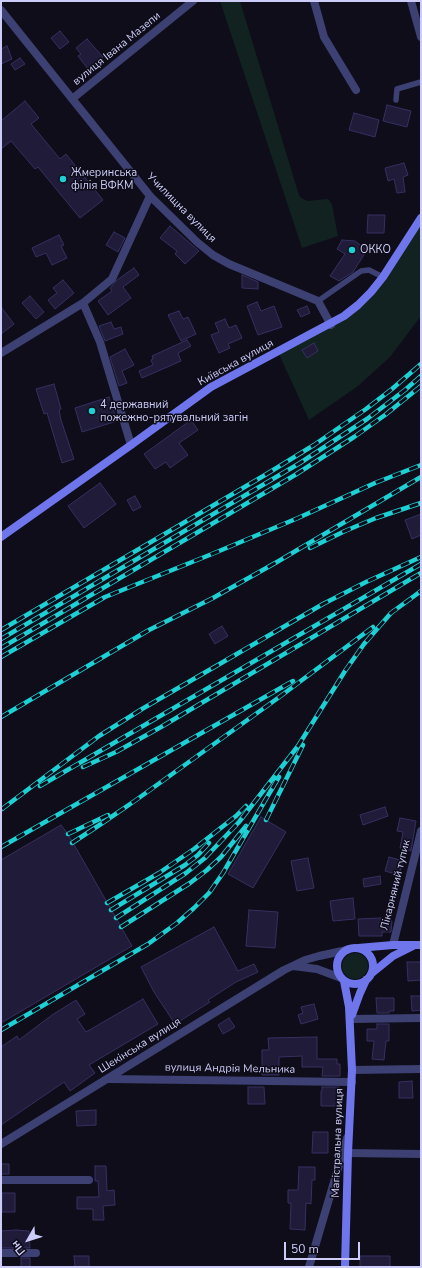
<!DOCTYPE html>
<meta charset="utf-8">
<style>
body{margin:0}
#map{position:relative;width:422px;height:1268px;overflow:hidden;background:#0e0d19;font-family:"Nunito Sans",sans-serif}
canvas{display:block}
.frame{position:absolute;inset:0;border:2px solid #cdccf8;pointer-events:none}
.north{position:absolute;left:8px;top:1220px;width:40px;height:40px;-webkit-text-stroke:3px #0e0d19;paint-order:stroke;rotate:231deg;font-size:11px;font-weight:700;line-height:16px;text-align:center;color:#cdccf8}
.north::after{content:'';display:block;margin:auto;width:14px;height:18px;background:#cdccf8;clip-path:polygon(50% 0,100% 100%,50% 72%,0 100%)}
.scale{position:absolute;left:284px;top:1242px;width:76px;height:18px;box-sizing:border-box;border:2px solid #cdccf8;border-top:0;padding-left:5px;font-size:12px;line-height:14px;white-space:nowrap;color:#cdccf8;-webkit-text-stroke:3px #0e0d19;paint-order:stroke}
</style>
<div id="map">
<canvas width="422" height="1268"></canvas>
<div class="frame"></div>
<div class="north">Пн</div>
<div class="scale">50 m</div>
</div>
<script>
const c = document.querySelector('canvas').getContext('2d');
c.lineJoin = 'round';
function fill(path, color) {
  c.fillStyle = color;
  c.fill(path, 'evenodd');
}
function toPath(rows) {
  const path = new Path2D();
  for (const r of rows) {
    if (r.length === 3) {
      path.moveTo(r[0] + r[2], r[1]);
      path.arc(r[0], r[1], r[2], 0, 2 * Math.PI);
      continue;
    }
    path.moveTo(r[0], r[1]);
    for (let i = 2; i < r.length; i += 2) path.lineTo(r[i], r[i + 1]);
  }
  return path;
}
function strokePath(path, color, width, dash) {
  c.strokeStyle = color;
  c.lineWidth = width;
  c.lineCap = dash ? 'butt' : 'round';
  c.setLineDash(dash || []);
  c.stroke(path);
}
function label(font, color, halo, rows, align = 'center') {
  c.font = font + ' "Nunito Sans",sans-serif';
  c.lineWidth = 3;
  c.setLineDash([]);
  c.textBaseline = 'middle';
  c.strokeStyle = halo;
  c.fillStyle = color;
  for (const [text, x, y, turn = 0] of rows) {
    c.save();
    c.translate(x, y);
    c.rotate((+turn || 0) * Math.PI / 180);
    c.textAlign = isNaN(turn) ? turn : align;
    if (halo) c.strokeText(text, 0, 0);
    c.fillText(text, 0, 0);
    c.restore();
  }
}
fill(toPath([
 [220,1,240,1,299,195,301,198,308,201,327,199,330,201,332,205,338,236,302,248],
 [421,218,421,316,390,357,358,386,309,420,278,352,358,305],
 [355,966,13]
]), '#112220');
const building = toPath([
 [60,31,69,42,60,49,51,38,60,31],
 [87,39,103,57,88,69,78,56,81,54,76,48,87,39],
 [7,46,12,59,1,64,1,49,7,46],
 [20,58,25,64,15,70,11,64,20,58],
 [25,101,39,118,31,124,60,159,66,154,103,200,80,218,38,167,35,169,11,141,1,149,1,121,25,101],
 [387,105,411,111,407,127,383,121,387,105],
 [354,113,379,120,375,137,349,130,354,113],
 [404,163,408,175,403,177,405,192,397,193,394,179,388,181,385,168,404,163],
 [368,215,385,215,384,233,367,233,368,215],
 [170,226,199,251,185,264,175,254,177,251,160,238,170,226],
 [114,232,125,238,118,252,106,245,114,232],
 [59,235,64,245,61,246,67,258,52,265,46,253,36,257,32,248,59,235],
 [342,240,355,241,367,250,353,272,339,281,330,276,345,254,337,249,342,240],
 [134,268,139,275,123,287,131,298,108,315,98,301,112,291,110,288,117,280,134,268],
 [242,275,258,282,258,289,242,288,242,275],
 [63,280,74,293,55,309,48,300,57,293,53,288,63,280],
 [30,296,44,312,36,319,22,303,30,296],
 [257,302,261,311,274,306,282,327,258,335,247,306,257,302],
 [307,306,310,313,301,317,297,310,307,306],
 [1,307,14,324,1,334,1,307],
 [179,311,183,319,188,317,196,334,181,341,168,315,179,311],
 [225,319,229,328,236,325,242,338,228,344,230,348,219,353,211,335,219,332,215,323,225,319],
 [111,322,114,329,121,327,123,334,105,341,99,326,111,322],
 [187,340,191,346,178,353,181,361,142,378,139,371,153,365,151,360,153,359,152,356,187,340],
 [314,343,318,351,307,358,302,350,314,343],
 [125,349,134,365,122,371,127,383,119,386,110,357,125,349],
 [54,384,61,409,59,410,61,420,74,459,62,463,47,413,44,414,36,389,54,384],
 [109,397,117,421,82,432,75,408,109,397],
 [191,420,198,430,179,443,188,455,170,468,166,462,155,469,144,454,191,420],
 [100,483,116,504,84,528,68,506,100,483],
 [135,496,141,507,133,511,127,500,135,496],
 [421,514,421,535,412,539,405,520,421,514],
 [222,626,228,636,215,644,209,634,222,626],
 [385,807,388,816,363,825,360,815,385,807],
 [261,817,286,832,253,888,228,874,261,817],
 [400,818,416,821,411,851,400,848,403,832,397,831,400,818],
 [61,825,68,834,132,946,1,1023,1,860,61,825],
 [389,857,403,861,399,875,385,871,389,857],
 [308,858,314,888,297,891,291,861,308,858],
 [380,876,381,884,364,887,363,879,380,876],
 [353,898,355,919,333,921,330,901,353,898],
 [249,910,278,912,275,948,246,946,249,910],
 [381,918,381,921,392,921,391,932,382,932,382,936,359,936,358,919,381,918],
 [214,927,238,971,254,964,258,972,236,982,208,1000,210,1002,175,1024,154,992,141,967,214,927],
 [407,962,421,962,421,980,408,981,407,962],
 [411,996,421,996,421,1010,412,1011,411,996],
 [376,998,394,998,394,1011,389,1011,389,1013,377,1013,376,998],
 [143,999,158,1024,89,1065,95,1073,70,1091,64,1082,1,1125,1,1047,17,1036,19,1040,52,1015,76,1000,85,1014,77,1019,86,1032,143,999],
 [314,1004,318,1019,301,1024,298,1015,303,1013,301,1007,314,1004],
 [229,1018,235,1027,223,1034,218,1025,229,1018],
 [377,1024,389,1024,389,1041,386,1041,384,1060,372,1059,374,1041,367,1041,367,1029,377,1029,377,1024],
 [317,1037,317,1059,337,1059,337,1064,340,1064,340,1076,322,1076,323,1067,302,1067,302,1056,279,1057,279,1075,262,1075,262,1050,269,1050,268,1038,317,1037],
 [412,1081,413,1098,399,1098,399,1082,412,1081],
 [248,1087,264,1087,265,1104,248,1104,248,1087],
 [322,1087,339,1087,339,1106,321,1106,321,1091,322,1091,322,1087],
 [96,1110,96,1125,77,1126,76,1111,96,1110],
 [313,1132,328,1132,328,1153,312,1153,313,1132],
 [1,1164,9,1164,9,1174,1,1174,1,1164],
 [95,1166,106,1166,107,1191,114,1190,115,1205,103,1206,104,1220,93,1220,93,1209,77,1209,77,1197,99,1197,98,1181,95,1181,95,1166],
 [299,1167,315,1167,315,1180,312,1180,311,1204,306,1203,305,1230,290,1229,291,1203,288,1203,288,1190,298,1190,299,1167],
 [2,1193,15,1193,15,1212,2,1212,2,1193],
 [16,1230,29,1231,30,1248,1,1248,1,1231,16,1230],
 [74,1256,89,1256,89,1267,75,1267,74,1256],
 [360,1256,390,1256,390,1267,360,1267,360,1256],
 [21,1258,30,1258,30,1267,21,1267,21,1258]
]);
fill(building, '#1f1b38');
strokePath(building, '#363061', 1);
strokePath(toPath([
 [396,100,397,89,421,82],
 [318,301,361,271,369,270,383,277]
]), '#3d4072', 5.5);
strokePath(toPath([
 [314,1,324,37,356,90],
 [411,1,421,37],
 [1,10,150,196,197,242,213,255,229,264,318,301,331,325],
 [72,99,193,1],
 [83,303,100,342,131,445],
 [1,353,83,303,112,279,150,196],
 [393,945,421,831],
 [293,966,317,969,341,978],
 [350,1019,421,1018],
 [352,1070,421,1069],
 [109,1079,352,1082],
 [1,1144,284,970,305,960,319,956,347,950],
 [348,1153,421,1154],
 [1,1180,89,1180],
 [1,1253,36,1253],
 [309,1267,347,1138]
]), '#3d4072', 8);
strokePath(toPath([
 [1,537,131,445,211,387,344,316,358,305,371,292,383,277,421,218],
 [358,948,393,945,421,945],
 [355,966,18],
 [372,973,393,956,413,946],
 [344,981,349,1007,352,1070,348,1153,345,1267],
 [352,1015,360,993,366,980]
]), '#6f76ec', 8);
const rail = toPath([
 [310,548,345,531,376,518,421,503],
 [1,630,265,475,314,445,366,409,392,389,421,364],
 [1,639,300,463,367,419,405,390,421,376],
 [1,648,295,475,354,437,385,415,421,386],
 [1,657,105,597,212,554,298,518,375,483,421,465],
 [1,717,149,630,213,598,277,562,421,477],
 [83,767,116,752,161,727,421,573],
 [40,786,421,564],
 [263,804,279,777],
 [2,809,99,736,142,709,323,604,366,582,421,557],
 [266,820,303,745],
 [68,834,108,815],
 [72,843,101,824,136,800,278,698,373,627],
 [1,847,293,681],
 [107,903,159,873,194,849,236,816,246,806],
 [111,910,185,865,198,855,209,843],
 [116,918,186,873,205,858,239,822,298,746,345,671,364,644,391,613,421,591],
 [121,927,190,883,207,870,221,857,246,826],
 [1,1030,148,944,177,923,194,908,209,893,223,873,266,799]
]);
strokePath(rail, '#1cd0d4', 4.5);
strokePath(rail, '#0e0d19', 3, [9]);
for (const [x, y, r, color] of [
 [63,179,4,"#1cd0d4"],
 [352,250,4,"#1cd0d4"],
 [92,411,4,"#1cd0d4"]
]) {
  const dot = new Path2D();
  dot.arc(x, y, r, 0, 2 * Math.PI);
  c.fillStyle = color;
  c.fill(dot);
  strokePath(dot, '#0e0d19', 1.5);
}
label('11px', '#cdccf8', '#0e0d19', [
 ["вулиця Івана Мазепи",117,49,-39],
 ["Училищна вулиця",181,208,45],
 ["Київська вулиця",236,363,-29],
 ["Лікарняний тупик",396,885,-76],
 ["Шекінська вулиця",140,1046,-32],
 ["вулиця Андрія Мельника",230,1069,1],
 ["Магістральна вулиця",338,1143,-88]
]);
label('11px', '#cdccf8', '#0e0d19', [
 ["Жмеринська",71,173],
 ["філія ВФКМ",71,186],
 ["ОККО",360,250],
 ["4 державний",100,405],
 ["пожежно-рятувальний загін",100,418]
], 'left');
</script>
